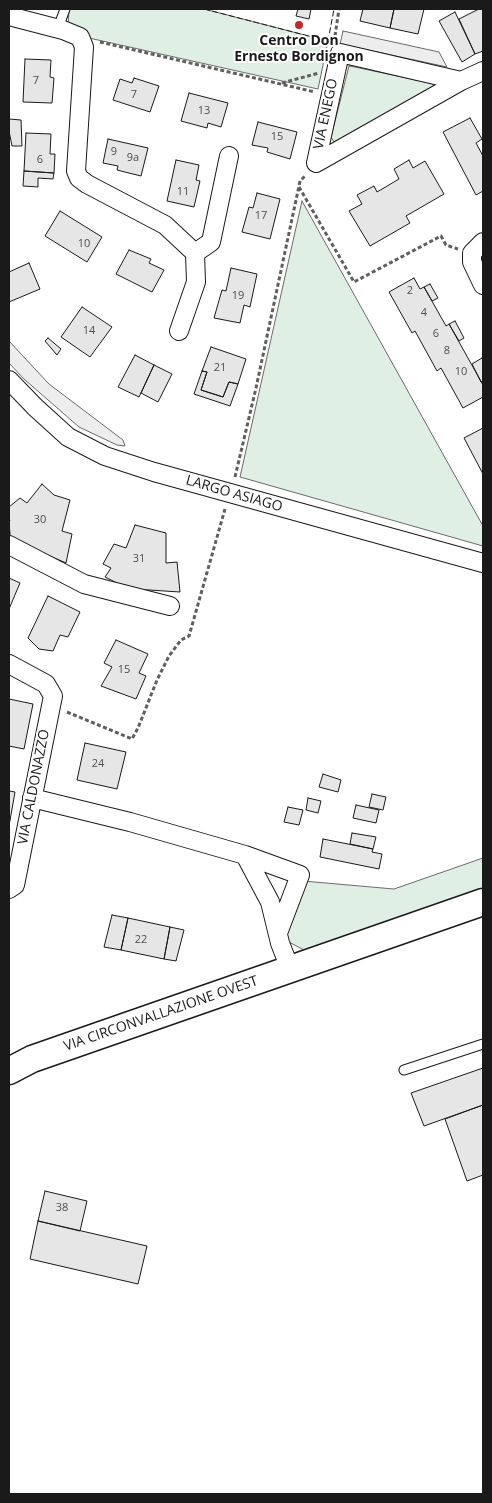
<!DOCTYPE html>
<style>
body{margin:0}
#map{position:relative;width:492px;height:1503px;overflow:hidden;background:#fff;font-family:"Open Sans",sans-serif}
canvas{display:block}
.frame{position:absolute;inset:0;border:10px solid #1a1a1a;pointer-events:none}
</style>
<div id="map">
<canvas width="492" height="1503"></canvas>
<div class="frame"></div>
</div>
<script>
const c = document.querySelector('canvas').getContext('2d');
c.lineJoin = 'round';
function fill(path, color) {
  c.fillStyle = color;
  c.fill(path, 'evenodd');
}
function toPath(rows) {
  const path = new Path2D();
  for (const r of rows) {
    path.moveTo(r[0], r[1]);
    for (let i = 2; i < r.length; i += 2) path.lineTo(r[i], r[i + 1]);
  }
  return path;
}
function strokePath(path, color, width, dash) {
  c.strokeStyle = color;
  c.lineWidth = width;
  c.lineCap = dash ? 'butt' : 'round';
  c.setLineDash(dash || []);
  c.stroke(path);
}
function label(font, color, halo, rows, align = 'center') {
  c.font = font + ' "Open Sans",sans-serif';
  c.lineWidth = 4;
  c.setLineDash([]);
  c.textBaseline = 'middle';
  c.strokeStyle = halo;
  c.fillStyle = color;
  for (const [text, x, y, turn = 0] of rows) {
    c.save();
    c.translate(x, y);
    c.rotate((+turn || 0) * Math.PI / 180);
    c.textAlign = isNaN(turn) ? turn : align;
    if (halo) c.strokeText(text, 0, 0);
    c.fillText(text, 0, 0);
    c.restore();
  }
}
const green = toPath([
 [69,9,204,9,328,41,318,89,89,38,68,27,69,9],
 [349,66,355,67,439,85,334,142,331,137,349,66],
 [302,201,483,526,483,546,240,477,302,201],
 [483,858,483,888,304,950,285,940,287,916,303,881,394,889,483,858]
]);
fill(green, '#e0efe3');
strokePath(green, '#6a6a6a', 1);
const parking = toPath([
 [343,31,439,52,447,67,340,44,343,31],
 [9,341,49,384,123,440,125,446,117,445,79,427,24,379,9,363,9,341]
]);
fill(parking, '#ededed');
strokePath(parking, '#6a6a6a', 1);
const building = toPath([
 [298,9,311,9,309,19,296,16,298,9],
 [363,9,394,9,390,28,360,21,363,9],
 [394,9,424,9,418,34,390,28,394,9],
 [479,9,483,9,483,51,475,54,459,19,479,9],
 [455,12,475,54,462,62,439,21,455,12],
 [25,59,51,60,50,77,54,78,52,103,23,102,25,59],
 [134,78,159,86,150,112,113,100,120,79,132,83,134,78],
 [189,93,228,103,221,127,208,123,207,128,181,121,189,93],
 [470,118,482,139,476,143,483,156,483,191,476,195,443,132,470,118],
 [9,119,21,120,22,146,12,146,9,131,9,119],
 [258,122,297,132,290,159,267,152,268,148,252,145,258,122],
 [26,133,51,134,50,154,55,154,54,173,24,171,26,133],
 [108,139,148,148,141,176,117,170,118,166,103,163,108,139],
 [176,160,199,165,196,180,200,181,194,207,167,201,176,160],
 [409,160,413,168,425,161,444,194,406,216,410,223,370,246,349,211,362,204,357,195,374,186,377,192,399,179,394,169,409,160],
 [24,171,54,173,53,179,38,178,38,187,23,186,24,171],
 [257,193,280,199,270,239,242,232,249,207,253,208,257,193],
 [60,211,102,237,87,262,45,236,60,211],
 [129,250,151,259,149,263,164,270,152,292,116,274,129,250],
 [29,263,40,289,9,302,9,272,29,263],
 [231,268,257,274,250,307,244,305,240,323,214,318,222,290,226,291,231,268],
 [414,278,420,289,424,287,446,326,449,324,483,385,483,397,463,408,441,368,437,371,415,331,412,333,389,292,414,278],
 [430,284,438,298,432,301,424,287,430,284],
 [82,307,112,327,90,357,61,337,82,307],
 [455,321,464,338,459,341,449,324,455,321],
 [48,338,61,349,57,355,45,341,48,338],
 [211,347,246,359,238,384,229,382,223,397,201,390,207,372,202,371,211,347],
 [135,355,154,365,139,397,118,387,135,355],
 [482,358,483,361,483,380,481,382,472,364,482,358],
 [154,365,172,374,158,402,141,393,154,365],
 [202,371,207,372,201,390,223,397,229,382,238,384,230,406,194,394,202,371],
 [483,428,483,474,464,438,483,428],
 [42,484,54,495,70,500,62,531,72,534,66,563,25,545,9,544,10,534,9,522,10,521,9,519,9,507,20,498,27,503,42,484],
 [135,525,166,533,166,563,177,562,180,592,134,589,115,591,117,583,105,577,111,568,103,564,114,544,126,548,135,525],
 [9,578,20,583,9,609,9,578],
 [48,596,80,612,68,637,60,635,53,651,39,649,28,638,48,596],
 [116,640,148,654,139,673,146,676,136,699,101,686,112,667,104,663,116,640],
 [9,699,33,704,24,749,9,746,9,699],
 [85,743,126,752,117,789,77,780,85,743],
 [323,774,341,780,338,792,319,787,323,774],
 [9,791,15,792,9,826,9,791],
 [372,794,386,797,383,810,369,807,372,794],
 [308,798,321,801,318,813,306,810,308,798],
 [356,805,379,810,376,823,353,818,356,805],
 [288,807,303,810,299,825,284,822,288,807],
 [352,833,376,837,373,849,350,844,352,833],
 [323,839,373,849,372,852,382,854,379,869,320,857,323,839],
 [112,915,128,918,121,950,104,947,112,915],
 [128,918,170,927,164,959,121,950,128,918],
 [170,927,184,930,176,961,164,959,170,927],
 [483,1068,483,1105,424,1126,411,1093,483,1068],
 [483,1105,483,1175,467,1181,445,1119,483,1105],
 [45,1191,87,1201,80,1231,38,1221,45,1191],
 [38,1221,147,1246,138,1284,30,1259,38,1221]
]);
fill(building, '#e6e6e6');
strokePath(building, '#1a1a1a', 1);
const lane = toPath([
 [58,28,65,9],
 [404,1070,483,1044]
]);
const street = toPath([
 [9,16,63,30,80,37,84,47,76,171,79,178,87,184,165,225,195,253,196,282,179,331],
 [461,81,340,53,316,163,461,81,483,71],
 [483,242,472,253,472,262,483,285],
 [195,253,211,242,229,156],
 [9,380,35,407,68,437,105,456,154,472,483,563],
 [9,545,84,584,170,606],
 [9,664,46,684,53,696,15,885,9,889],
 [32,798,130,822,245,855,270,902,280,943,290,969],
 [245,855,300,875,278,933]
]);
const primary = toPath([
 [9,1071,32,1059,483,902]
]);
strokePath(lane, '#1a1a1a', 11);
strokePath(street, '#1a1a1a', 20);
strokePath(primary, '#1a1a1a', 29);
strokePath(toPath([
 [335,36,339,9],
 [100,42,315,92],
 [282,83,319,73],
 [299,187,354,282,441,236,446,245,458,249],
 [235,477,256,388,299,186,300,181,306,175],
 [67,712,132,739,138,728,157,680,169,656,181,640,189,636,225,509]
]), '#5f5f5f', 3, [4, 2.5]);
strokePath(lane, '#fff', 9);
strokePath(street, '#fff', 18);
strokePath(primary, '#fff', 26);
strokePath(toPath([
 [204,9,328,41,334,9]
]), '#1a1a1a', 1, [6, 2.5]);
for (const [x, y, r, color] of [
 [299,25,5,"#c62828"]
]) {
  const dot = new Path2D();
  dot.arc(x, y, r, 0, 2 * Math.PI);
  c.fillStyle = color;
  c.fill(dot);
  strokePath(dot, '#fff', 2);
}
label('11px', '#4d4d4d', null, [
 ["7",36,81],
 ["7",134,95],
 ["13",204,111],
 ["15",277,137],
 ["9",114,152],
 ["9a",133,158],
 ["6",40,160],
 ["11",183,192],
 ["17",261,216],
 ["10",84,244],
 ["2",410,291],
 ["19",238,296],
 ["4",424,313],
 ["14",89,331],
 ["6",436,334],
 ["8",447,351],
 ["21",220,368],
 ["10",461,372],
 ["30",40,520],
 ["31",139,559],
 ["15",124,670],
 ["24",98,764],
 ["22",141,940],
 ["38",62,1208]
]);
label('bold 14px', '#1a1a1a', '#fff', [
 ["Centro Don",299,41],
 ["Ernesto Bordignon",299,57]
]);
label('14px', '#1a1a1a', '#fff', [
 ["VIA ENEGO",326,114,-78],
 ["LARGO ASIAGO",234,494,16],
 ["VIA CALDONAZZO",34,787,-79],
 ["VIA CIRCONVALLAZIONE OVEST",161,1014,-19]
]);
</script>
